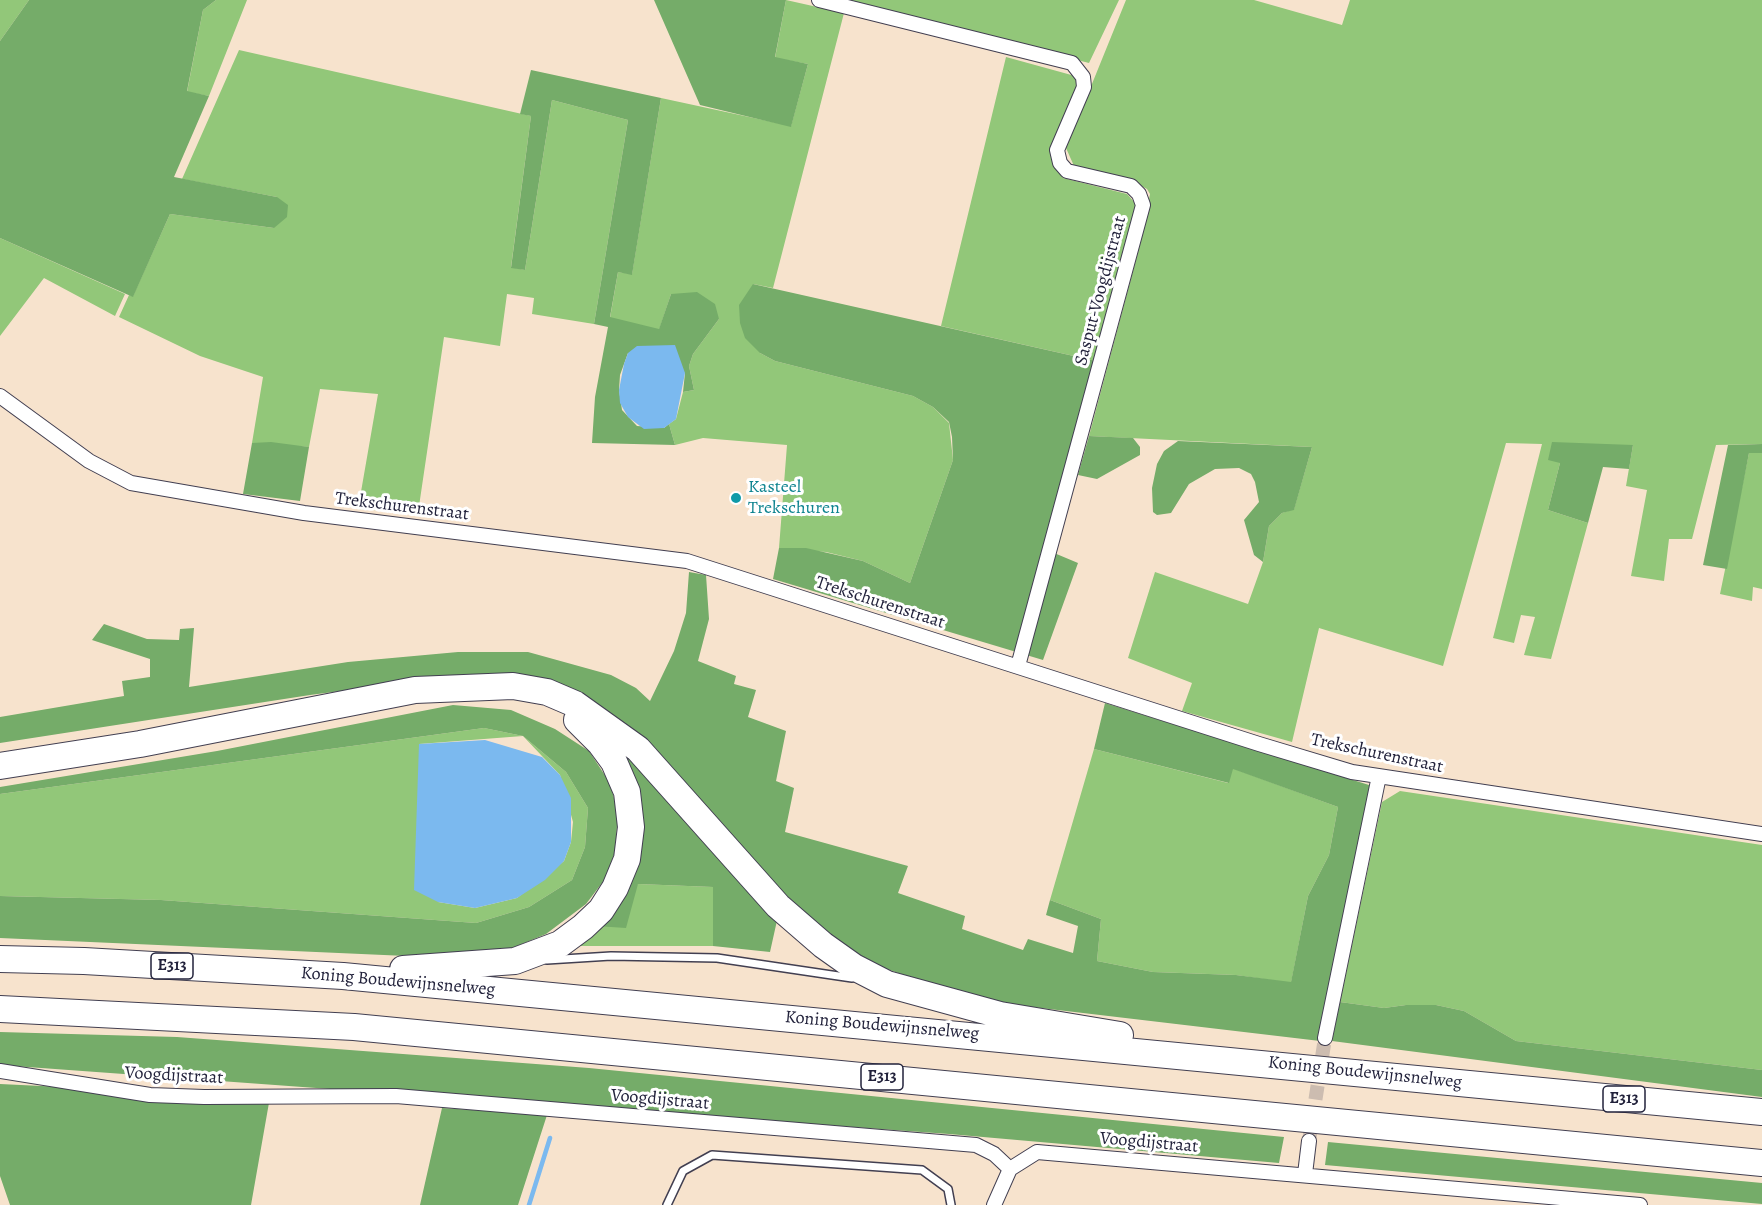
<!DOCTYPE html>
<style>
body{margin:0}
canvas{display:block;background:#f7e3cd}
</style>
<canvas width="1762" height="1205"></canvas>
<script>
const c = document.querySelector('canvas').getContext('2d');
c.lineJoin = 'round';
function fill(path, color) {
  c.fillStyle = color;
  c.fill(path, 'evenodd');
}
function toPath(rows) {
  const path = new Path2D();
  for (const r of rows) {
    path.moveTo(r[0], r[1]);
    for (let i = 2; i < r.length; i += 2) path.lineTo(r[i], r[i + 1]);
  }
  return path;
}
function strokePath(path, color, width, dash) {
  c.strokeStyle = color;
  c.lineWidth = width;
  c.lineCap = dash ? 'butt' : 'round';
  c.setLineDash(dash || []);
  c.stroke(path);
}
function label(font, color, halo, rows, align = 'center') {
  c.font = font + ' Alegreya,serif';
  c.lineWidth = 6;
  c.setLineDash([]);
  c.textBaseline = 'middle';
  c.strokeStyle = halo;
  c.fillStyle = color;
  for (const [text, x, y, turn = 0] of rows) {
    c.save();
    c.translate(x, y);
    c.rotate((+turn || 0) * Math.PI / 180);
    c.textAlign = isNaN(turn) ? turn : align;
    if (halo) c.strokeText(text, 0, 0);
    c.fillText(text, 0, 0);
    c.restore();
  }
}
fill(toPath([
 [0,0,29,0,0,41],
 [216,0,247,0,209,96,187,92,203,10],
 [786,0,844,13,773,288,753,284,760,353,775,361,913,396,933,407,949,423,953,460,910,583,863,561,826,552,779,548,787,445,703,438,675,445,669,424,676,419,683,392,694,390,689,366,693,354,719,319,671,294,659,330,610,318,618,272,632,274,661,98,791,126,808,64,775,58],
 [844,0,1119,0,1089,63],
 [1126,0,1254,0,1342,25,1350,0,1762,0,1762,444,1716,445,1692,539,1669,539,1664,581,1631,576,1647,490,1626,486,1633,445,1606,445,1560,463,1548,510,1588,523,1551,659,1524,655,1535,617,1521,615,1514,643,1493,638,1542,444,1506,443,1443,666,1319,628,1292,742,1182,711,1192,683,1128,658,1155,572,1248,604,1263,562,1269,526,1282,513,1294,509,1312,447,1089,436,1141,241,1150,194,1147,189,1134,182,1074,166,1066,148],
 [239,50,531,116,511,267,525,270,552,100,628,120,594,324,532,314,534,298,507,294,500,346,444,337,418,513,358,509,378,394,320,389,309,447,252,443,263,377,200,356,119,317,129,295,133,296,170,214,274,228,277,197,182,179],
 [1006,57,1075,76,1078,82,1077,90,1051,153,1053,163,1063,178,1127,194,1136,204,1096,361,941,326],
 [0,238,125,294,115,316,44,278,0,336],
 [1749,453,1762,453,1762,589,1753,587,1752,601,1720,594],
 [484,728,523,736,566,772,588,808,585,847,572,880,529,907,476,923,161,900,0,896,0,794],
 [523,736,560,775,573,822,571,842,564,861,517,898,475,908,438,902,419,744],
 [1094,749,1228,783,1232,768,1338,807,1329,855,1308,896,1291,983,1236,975,1153,972,1097,961,1101,919,1050,900],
 [1400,791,1762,845,1762,1070,1516,1041,1464,1011,1436,1005,1406,1005,1384,1008,1340,1002,1382,802],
 [638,884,713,887,713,946,571,946]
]), '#92c779');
fill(toPath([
 [29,0,216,0,203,10,187,91,209,96,174,177,277,197,288,205,287,217,274,228,170,214,133,297,0,238,0,41],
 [654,0,786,0,775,57,808,64,791,127,700,105],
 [531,70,661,98,632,275,618,272,610,317,659,329,671,294,697,292,715,304,719,319,693,354,689,366,694,390,683,392,685,373,628,353,620,375,619,390,622,410,637,426,664,428,669,424,675,445,592,443,595,397,608,327,594,324,628,120,552,100,525,270,511,268,531,116,520,114],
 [753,284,1096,361,1047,550,1078,563,1043,660,773,579,779,548,806,548,863,561,910,583,953,460,952,437,949,422,933,407,913,396,775,361,760,353,745,338,740,323,739,305],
 [1089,436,1133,438,1140,447,1140,455,1097,479,1078,475],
 [1178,441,1312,447,1294,510,1282,513,1269,526,1263,562,1254,555,1244,520,1259,502,1255,482,1251,474,1239,468,1215,469,1189,484,1171,513,1157,515,1153,512,1152,488,1157,464,1164,451],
 [271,442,309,447,300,501,243,494,252,443],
 [1552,442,1633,445,1629,469,1603,467,1588,523,1548,510,1560,463,1548,460],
 [1762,444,1762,453,1749,453,1727,569,1703,565,1728,445],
 [689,572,706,575,709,619,698,661,736,676,734,684,756,690,748,717,786,731,776,781,794,788,785,832,908,866,898,893,965,916,962,929,1023,950,1028,939,1073,953,1078,926,1046,915,1050,900,1101,919,1097,961,1153,972,1236,975,1291,982,1308,896,1329,855,1338,807,1233,769,1229,783,1094,749,1105,703,1369,785,1371,792,1320,1041,973,1000,865,961,803,917,584,700,440,678,310,695,0,743,0,717,124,696,122,681,150,677,150,659,92,640,104,624,147,639,179,640,180,629,194,628,189,687,348,662,458,652,528,652,611,675,636,688,650,701,674,651,686,613],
 [453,705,511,710,555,729,589,751,610,783,618,813,615,852,605,879,586,904,546,934,505,951,429,957,0,938,0,896,161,900,476,923,529,907,572,880,585,847,588,808,566,772,523,736,484,728,0,794,0,787,217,751],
 [617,744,778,916,770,952,713,946,713,887,638,884,626,928,596,926,626,886],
 [1340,1002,1384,1008,1406,1005,1436,1005,1464,1011,1516,1041,1762,1070,1762,1097,1332,1041],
 [0,1032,177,1037,589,1068,1284,1137,1279,1163,949,1134,0,1065],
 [0,1084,270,1097,251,1205,10,1205,0,1176],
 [442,1108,547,1115,518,1205,420,1205],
 [1328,1142,1762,1183,1762,1204,1325,1165]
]), '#75ac69');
fill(toPath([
 [675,345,685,373,676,419,664,428,644,429,628,417,620,403,619,390,624,364,628,353,637,346],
 [485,740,542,757,560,775,571,798,571,842,564,861,545,880,517,898,475,908,438,902,414,890,419,744]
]), '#7bb9ef');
strokePath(toPath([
 [529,1205,550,1138]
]), '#7bb9ef', 4.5);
strokePath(toPath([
 [1309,1141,1325,1038]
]), '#ccbcb0', 14, [14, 7]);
const lane = toPath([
 [547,960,611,956,717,958,852,978],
 [667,1205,683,1171,712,1155,922,1170,948,1189,951,1205]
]);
const street = toPath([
 [819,0,1072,63,1083,77,1084,87,1057,150,1060,163,1067,171,1131,186,1139,194,1143,205,1018,666],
 [0,396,89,461,131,483,304,513,687,561,1259,744,1352,772,1762,834],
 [1325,1038,1379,776],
 [0,1071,150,1095,204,1097,396,1096,976,1145,994,1154,1010,1169],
 [1305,1174,1309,1141],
 [994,1205,1010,1169,1037,1152,1640,1205]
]);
const highway = toPath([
 [0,766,140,744,415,690,513,686,547,692,575,704,638,749,778,906,823,945,854,967,887,984,1000,1015,1120,1035],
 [0,959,84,961,343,976,1762,1112],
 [403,969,515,961,560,944,583,927,601,910,615,888,627,859,631,827,627,792,614,762,600,743,577,720],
 [0,1009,354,1027,1762,1163]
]);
strokePath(lane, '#423f51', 10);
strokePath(street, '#423f51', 16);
strokePath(highway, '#423f51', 28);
strokePath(lane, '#fff', 7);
strokePath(street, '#fff', 14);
strokePath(highway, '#fff', 26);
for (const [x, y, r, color] of [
 [736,498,6,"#0f9aa8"]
]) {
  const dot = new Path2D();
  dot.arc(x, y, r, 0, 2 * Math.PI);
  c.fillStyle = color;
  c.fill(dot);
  strokePath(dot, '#fff', 2);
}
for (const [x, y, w] of [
 [172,966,42],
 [882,1077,42],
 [1624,1099,42]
]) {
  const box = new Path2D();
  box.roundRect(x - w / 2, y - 13, w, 26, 4.5);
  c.fillStyle = '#fff';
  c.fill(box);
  strokePath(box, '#22223b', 1.5);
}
label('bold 16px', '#22223b', null, [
 ["E313",172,966],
 ["E313",882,1077],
 ["E313",1624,1099]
]);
label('18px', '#22223b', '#fff', [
 ["Sasput-Voogdijstraat",1101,291,-75],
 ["Trekschurenstraat",402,507,7],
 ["Trekschurenstraat",880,603,18],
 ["Trekschurenstraat",1377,754,12],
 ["Koning Boudewijnsnelweg",398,982,5],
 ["Koning Boudewijnsnelweg",882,1026,5],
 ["Koning Boudewijnsnelweg",1365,1073,6],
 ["Voogdijstraat",174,1076,3],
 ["Voogdijstraat",660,1100,5],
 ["Voogdijstraat",1149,1143,5]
]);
label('18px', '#0d838f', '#fff', [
 ["Kasteel",748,488],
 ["Trekschuren",748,509]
], 'left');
</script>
